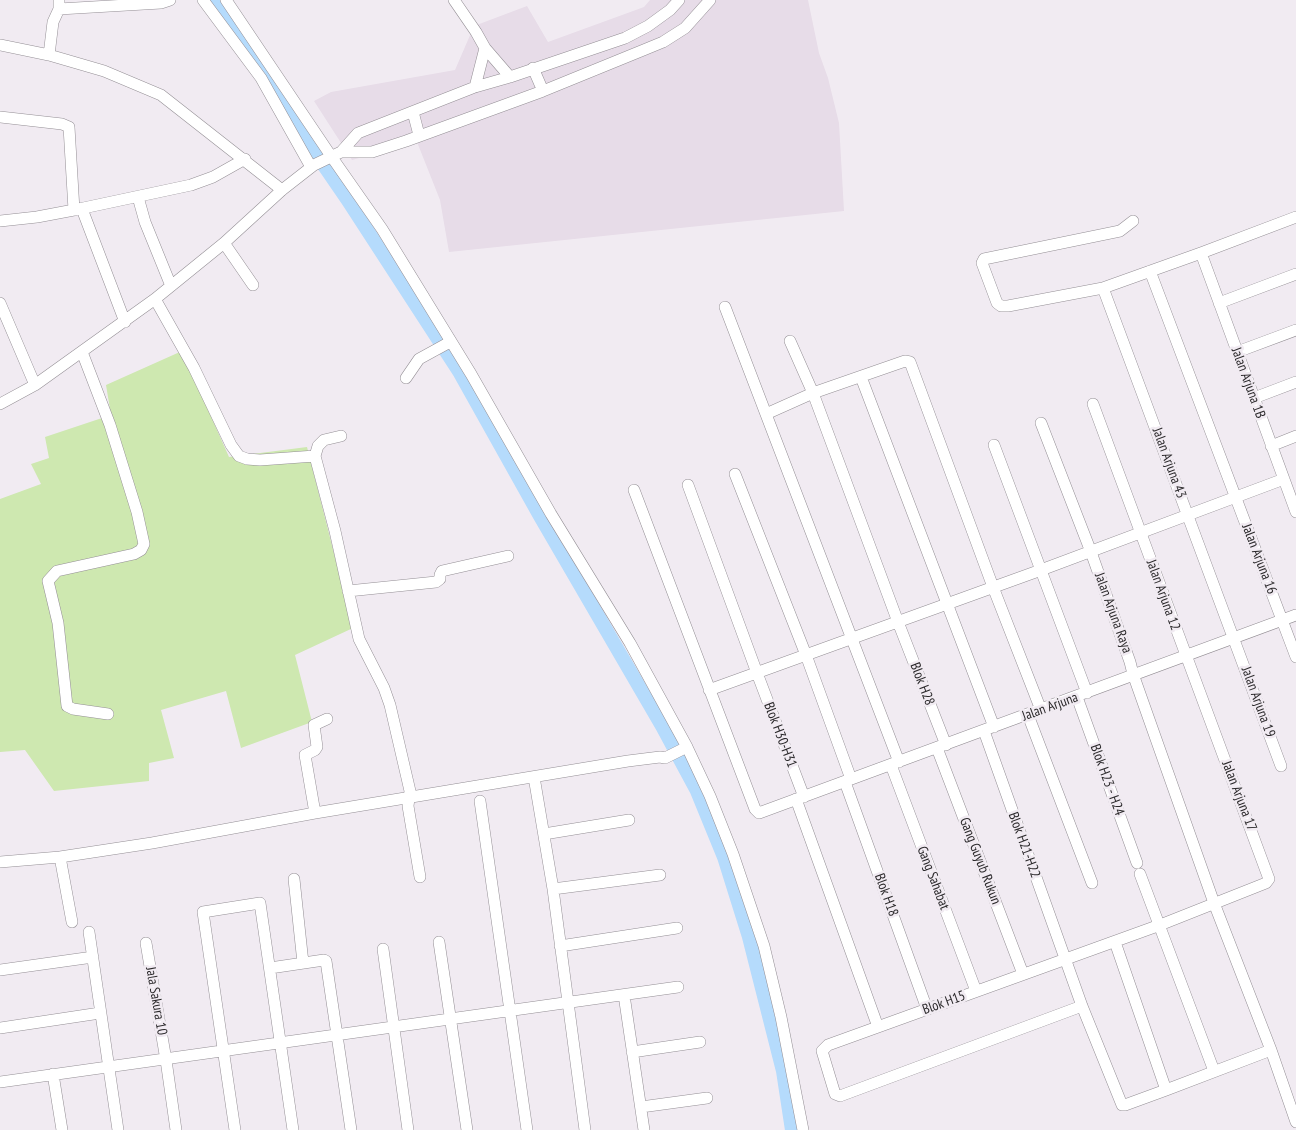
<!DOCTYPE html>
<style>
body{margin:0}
canvas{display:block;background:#f1ebf2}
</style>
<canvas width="1296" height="1130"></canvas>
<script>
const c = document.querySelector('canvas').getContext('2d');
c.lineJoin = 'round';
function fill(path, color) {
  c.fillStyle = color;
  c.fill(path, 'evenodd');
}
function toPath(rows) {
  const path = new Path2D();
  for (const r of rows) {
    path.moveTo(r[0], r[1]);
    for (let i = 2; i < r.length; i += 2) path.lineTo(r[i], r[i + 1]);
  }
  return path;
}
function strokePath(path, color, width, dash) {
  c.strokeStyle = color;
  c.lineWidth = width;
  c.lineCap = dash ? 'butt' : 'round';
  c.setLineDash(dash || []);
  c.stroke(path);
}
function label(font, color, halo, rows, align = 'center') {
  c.font = font + ' "PT Sans Narrow",sans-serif';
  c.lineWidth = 5;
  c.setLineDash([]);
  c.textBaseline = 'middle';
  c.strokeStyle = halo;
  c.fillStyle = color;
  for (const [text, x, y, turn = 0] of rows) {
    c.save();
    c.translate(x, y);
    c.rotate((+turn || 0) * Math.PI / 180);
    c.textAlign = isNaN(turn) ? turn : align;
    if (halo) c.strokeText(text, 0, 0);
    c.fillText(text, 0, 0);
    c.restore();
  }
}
fill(toPath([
 [650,0,808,0,819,53,828,78,839,123,844,211,449,252,440,200,417,142,352,160,314,101,331,92,455,70,474,26,527,6,548,42,644,7]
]), '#e7dce8');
fill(toPath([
 [182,351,229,457,307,447,353,628,295,655,312,722,241,748,226,691,161,710,174,758,149,763,149,781,54,791,25,750,0,752,0,499,41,484,31,464,49,458,45,437,111,415,106,385]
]), '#cee8b0');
strokePath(toPath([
 [217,0,254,53,301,132,347,199,460,373,540,516,662,726,697,791,724,857,749,937,783,1071,792,1130]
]), '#b5dbfc', 14);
const street = toPath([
 [203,0,261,78,311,167],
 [226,0,331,156,382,229,471,374,551,514,630,643,687,747,710,796,733,854,764,946,781,1017,803,1130],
 [454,0,476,32,485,48,510,77],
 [59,9,161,3,170,0],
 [0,45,49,55,104,71,161,95,282,190],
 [49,55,53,22,59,9,59,0],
 [533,68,543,91],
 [475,87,485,48],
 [413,112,419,135],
 [0,117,62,124,69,127,74,210],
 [341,152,372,152,406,141,543,91,646,49,663,42,685,28,710,0],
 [138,197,145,222,171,286],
 [82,209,125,322],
 [0,221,37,217,74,210,191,185,213,177,245,159],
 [1133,221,1120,231,984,259,982,263,997,303,1001,306,1008,306,1103,288,1201,253,1296,217],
 [224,243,253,285],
 [1201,253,1296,512],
 [1150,271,1296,657],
 [1103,288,1281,766],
 [155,299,194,368,231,445,239,456,247,459,260,460,315,456],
 [0,303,35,385],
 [1219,303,1296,274],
 [725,307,899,762],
 [790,341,813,393,898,622,946,745],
 [82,352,110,425,137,512,144,544,141,550,134,554,57,571,48,581,58,623,67,706,73,709,108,714],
 [1237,352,1296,330],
 [861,377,994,727],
 [406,378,419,359,450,342],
 [1254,398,1296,382],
 [0,404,35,385,155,299,224,243,282,190,314,165,341,152,358,133,475,87,510,77,625,38,648,26,670,10,679,0],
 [766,414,813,393,905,361,910,362,993,587,1041,710],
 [1041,423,1091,552,1130,662,1133,674,1214,903,1271,1050,1296,1122],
 [341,436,324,440,318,446,315,456,335,531,359,639,384,688,390,705,410,791,408,806,420,877],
 [994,445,1087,693],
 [1271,446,1296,436],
 [735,474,806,655,851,779],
 [688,485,757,673,804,797],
 [634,490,755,809,759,813,1296,615],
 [348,591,436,582,440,579,440,575,442,571,508,556],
 [709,690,1041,570,1284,479],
 [1077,697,1137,863],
 [1028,715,1092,883],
 [984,731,1082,1006,1122,1105,1125,1105,1166,1090,1271,1050],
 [937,748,1023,974],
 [891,765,976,991],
 [534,777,553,889,585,1130],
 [845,782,927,1009],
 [796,799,878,1027],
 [480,801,527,1130],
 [315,813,305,755,315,750,317,747,314,725,327,719],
 [544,834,629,820],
 [60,857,72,922],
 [0,862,60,857,152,843,315,813,628,761,660,757,665,758,687,747],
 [1140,874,1214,1071],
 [294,879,303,963],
 [553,889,660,875],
 [89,932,118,1130],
 [439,942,467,1130],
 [1115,942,1166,1090],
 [146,943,166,1060,176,1130],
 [560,946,677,928],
 [383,949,408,1130],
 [270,968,324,960,326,961,351,1130],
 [0,970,93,957],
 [624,995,644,1130],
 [1082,1006,840,1096,835,1094,822,1051,828,1045,1160,925,1266,883,1269,879,1093,404],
 [0,1028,100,1013],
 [632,1052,700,1042],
 [53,1074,62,1130],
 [0,1082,678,987],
 [641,1107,707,1098],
 [235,1130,203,912,260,903,293,1130]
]);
strokePath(street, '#948f95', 12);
strokePath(street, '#fff', 11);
label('14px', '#2b292b', '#f1ebf2', [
 ["Jalan Arjuna 1B",1248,383,70],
 ["Jalan Arjuna 43",1169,463,70],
 ["Jalan Arjuna 16",1259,559,69],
 ["Jalan Arjuna 12",1163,595,70],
 ["Jalan Arjuna Raya",1113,613,70],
 ["Blok H28",922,684,69],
 ["Jalan Arjuna 19",1258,702,70],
 ["Jalan Arjuna",1050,707,-20],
 ["Blok H30-H31",780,735,69],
 ["Blok H23 - H24",1107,780,70],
 ["Jalan Arjuna 17",1239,796,69],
 ["Blok H21-H22",1024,845,70],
 ["Gang Guyub Rukun",980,861,69],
 ["Gang Sahabat",933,878,69],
 ["Blok H18",886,895,70],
 ["Jala Sakura 10",156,1001,80],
 ["Blok H15",944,1003,-20]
]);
</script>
